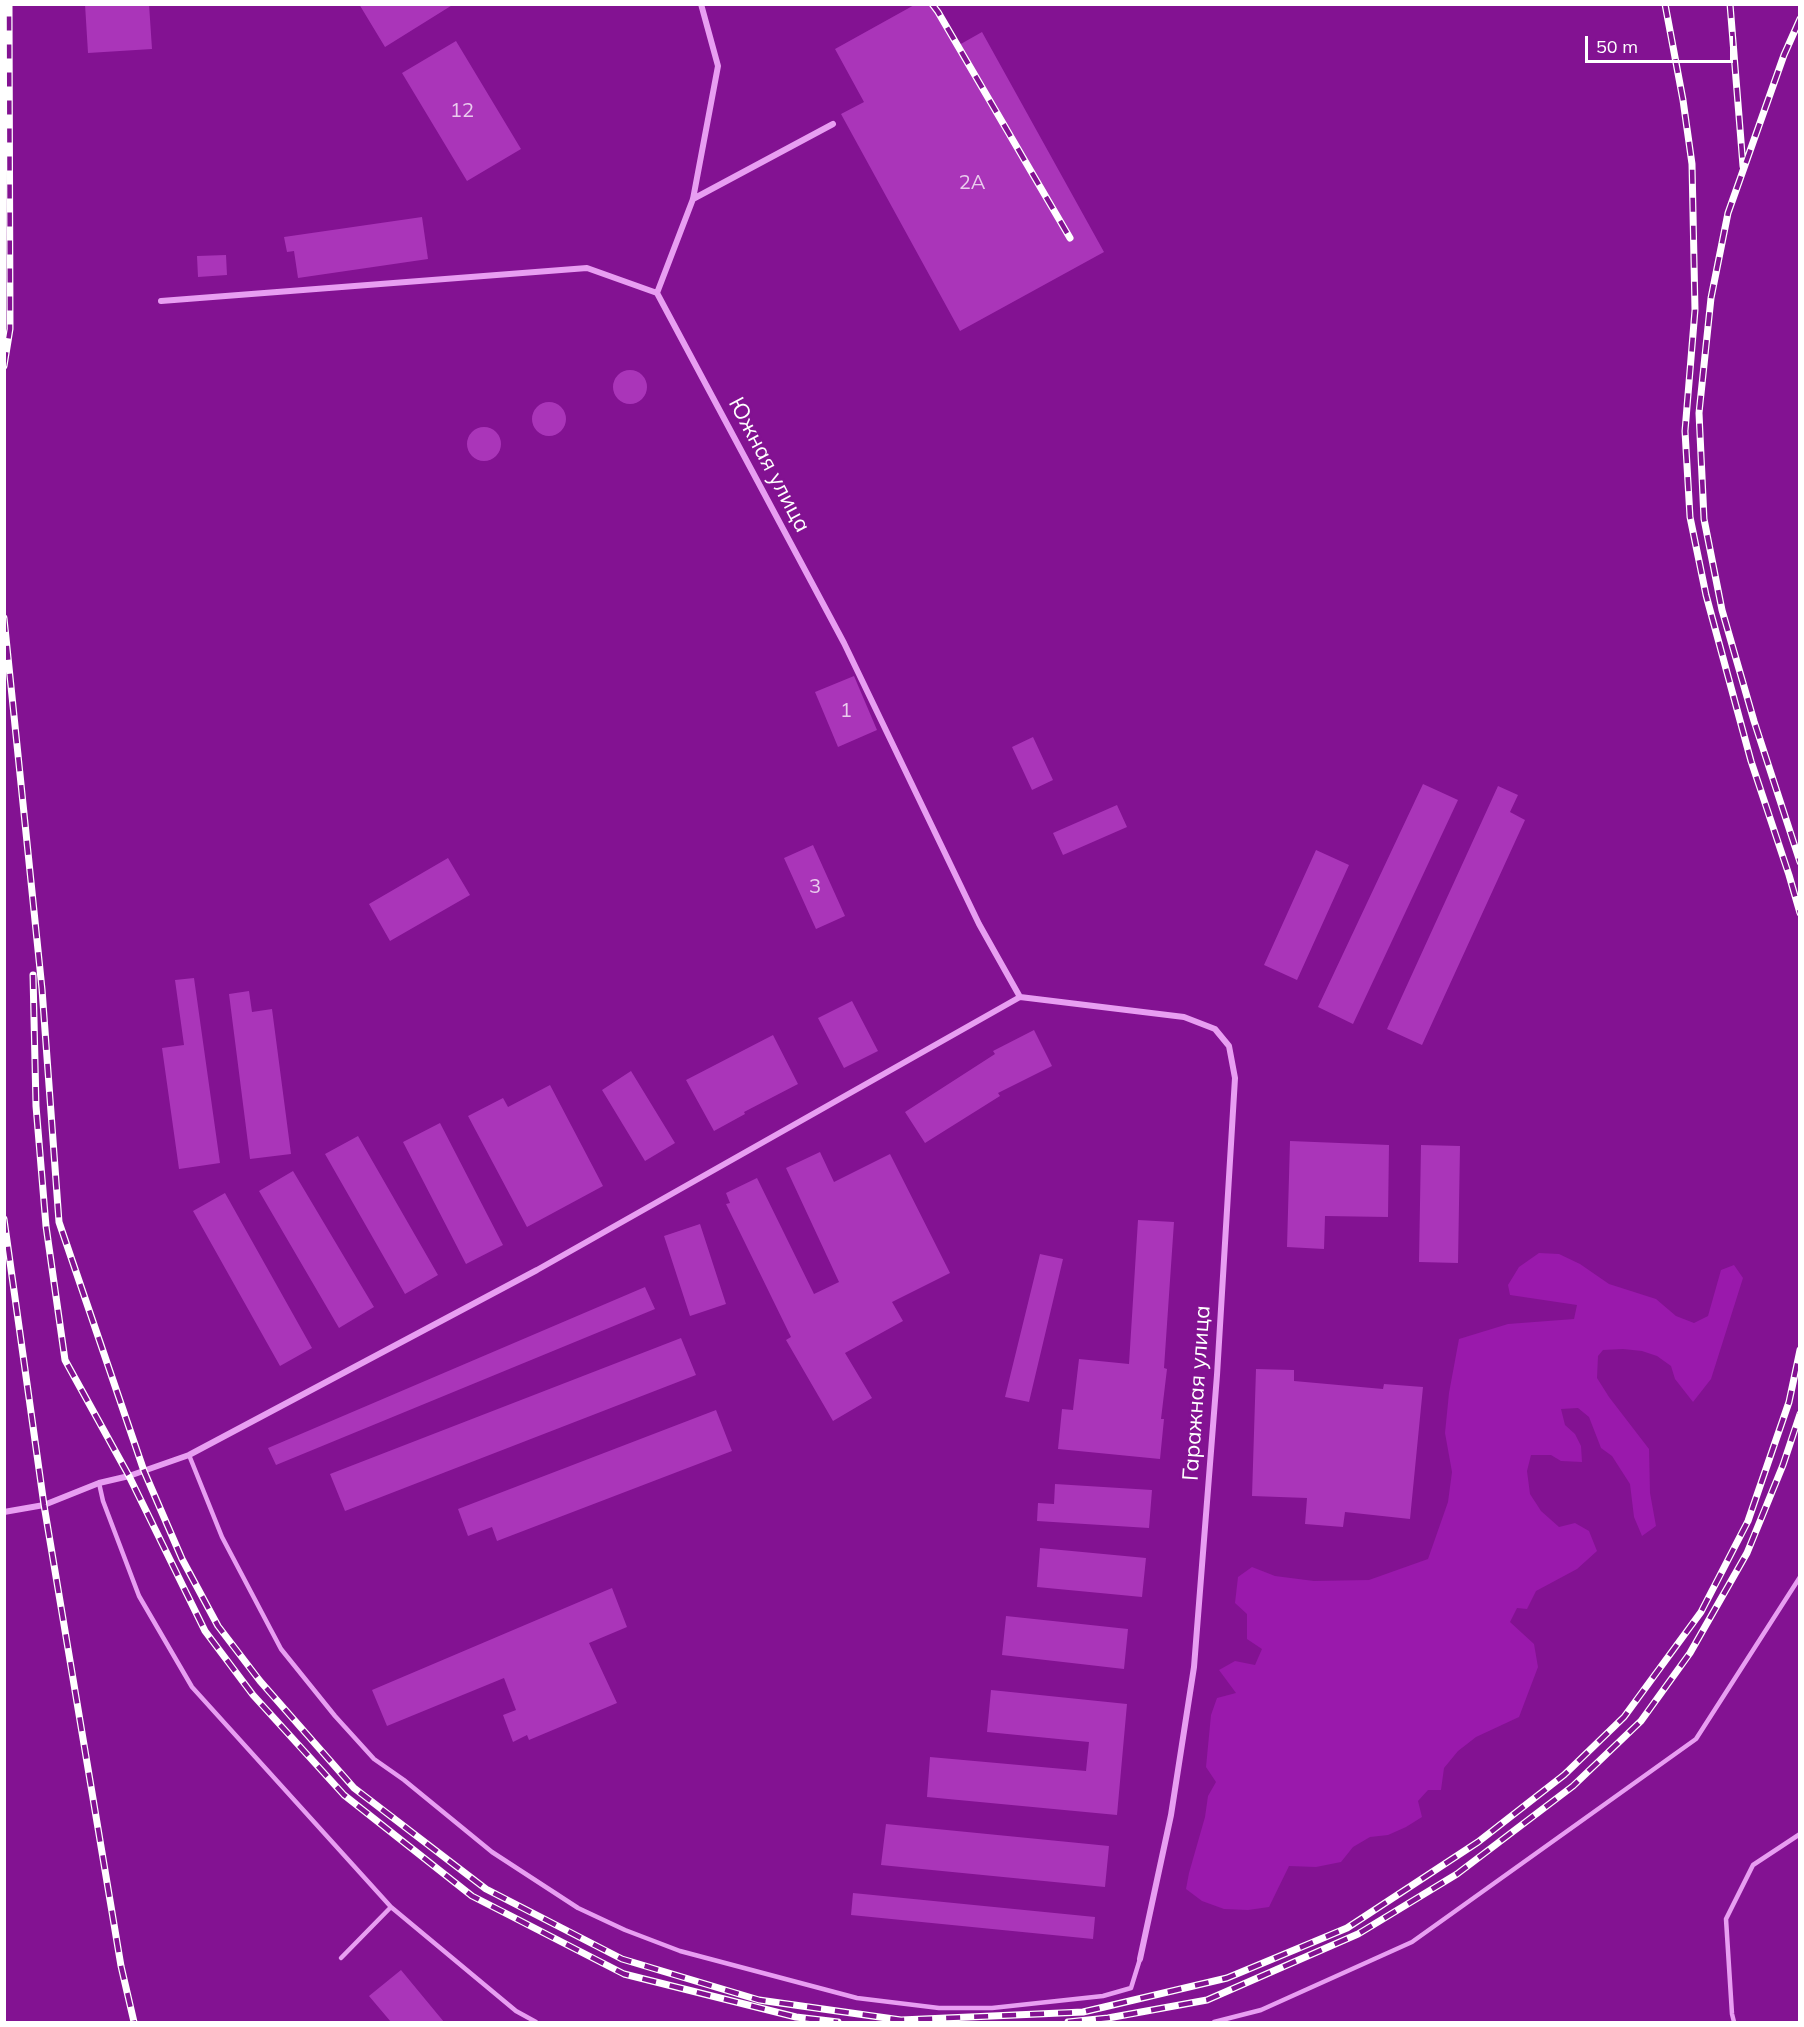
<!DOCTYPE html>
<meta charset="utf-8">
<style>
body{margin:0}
#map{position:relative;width:1804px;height:2027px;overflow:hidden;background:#831292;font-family:Mulish,sans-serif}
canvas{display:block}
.frame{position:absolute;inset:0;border:6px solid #fff;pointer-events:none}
.scale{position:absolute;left:1585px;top:36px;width:148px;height:27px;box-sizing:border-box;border:3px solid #fff;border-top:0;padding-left:8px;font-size:18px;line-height:21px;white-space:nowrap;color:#fff;-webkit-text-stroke:4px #831292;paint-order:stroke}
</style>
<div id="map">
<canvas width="1804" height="2027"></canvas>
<div class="frame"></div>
<div class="scale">50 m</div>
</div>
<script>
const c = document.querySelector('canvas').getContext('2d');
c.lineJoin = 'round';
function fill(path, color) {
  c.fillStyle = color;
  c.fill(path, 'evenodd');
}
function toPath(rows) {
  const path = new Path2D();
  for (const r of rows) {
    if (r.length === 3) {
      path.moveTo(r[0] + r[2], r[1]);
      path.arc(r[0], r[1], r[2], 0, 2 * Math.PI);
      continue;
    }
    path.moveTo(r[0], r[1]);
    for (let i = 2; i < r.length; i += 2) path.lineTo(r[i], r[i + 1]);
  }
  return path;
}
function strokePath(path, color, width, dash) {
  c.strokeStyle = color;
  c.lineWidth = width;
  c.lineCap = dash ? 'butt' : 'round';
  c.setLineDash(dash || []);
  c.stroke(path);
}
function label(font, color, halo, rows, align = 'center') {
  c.font = font + ' Mulish,sans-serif';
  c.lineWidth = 5;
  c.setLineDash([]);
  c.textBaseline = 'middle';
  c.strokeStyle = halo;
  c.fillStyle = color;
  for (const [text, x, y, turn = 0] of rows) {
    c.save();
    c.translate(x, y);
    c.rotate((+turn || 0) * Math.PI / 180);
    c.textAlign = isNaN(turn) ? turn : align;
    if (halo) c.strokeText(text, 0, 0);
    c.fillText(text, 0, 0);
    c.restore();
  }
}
fill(toPath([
 [1539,1253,1559,1254,1580,1264,1609,1284,1656,1299,1676,1316,1694,1323,1708,1316,1721,1270,1734,1265,1743,1278,1711,1379,1693,1402,1675,1379,1671,1366,1657,1356,1642,1351,1623,1349,1603,1350,1598,1356,1597,1378,1609,1397,1649,1449,1650,1493,1656,1526,1642,1536,1634,1517,1630,1484,1612,1456,1601,1448,1589,1417,1578,1408,1561,1409,1565,1425,1575,1434,1581,1446,1582,1462,1561,1461,1551,1455,1531,1455,1527,1471,1530,1494,1541,1511,1559,1527,1575,1523,1589,1531,1597,1551,1577,1569,1536,1591,1527,1609,1517,1608,1510,1622,1534,1644,1538,1667,1519,1717,1476,1737,1458,1751,1444,1768,1441,1790,1428,1790,1418,1801,1422,1817,1406,1827,1388,1835,1370,1837,1353,1847,1341,1862,1316,1867,1289,1866,1269,1907,1248,1910,1224,1909,1202,1901,1186,1889,1189,1873,1205,1817,1208,1796,1216,1782,1206,1767,1211,1715,1217,1698,1236,1693,1219,1670,1235,1661,1255,1665,1262,1649,1247,1639,1247,1614,1235,1603,1238,1577,1252,1567,1275,1576,1314,1581,1369,1580,1428,1559,1448,1502,1452,1472,1445,1433,1449,1393,1459,1339,1508,1324,1574,1319,1577,1305,1510,1295,1508,1285,1519,1267]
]), '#9a19ac');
fill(toPath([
 [85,4,149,4,152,49,88,53],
 [359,4,454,4,385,47],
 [916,4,936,4,959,45,982,32,1104,252,960,331,841,114,864,102,835,49],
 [456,41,521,149,467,181,402,73],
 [422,217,428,259,298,278,294,251,287,252,284,237],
 [226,255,227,275,198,277,197,256],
 [630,387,17],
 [549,419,17],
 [484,444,17],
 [854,676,877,730,838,747,815,692],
 [1033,737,1053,780,1032,790,1012,747],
 [1423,784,1458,800,1353,1024,1318,1007],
 [1498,786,1518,795,1510,812,1525,820,1422,1045,1387,1029],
 [1117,805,1127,827,1063,855,1053,833],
 [813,845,845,916,816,929,784,858],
 [1316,850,1349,865,1297,980,1264,965],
 [448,858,470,895,390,941,369,904],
 [194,978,220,1163,179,1169,162,1048,184,1045,175,980],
 [249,991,252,1012,272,1009,291,1154,250,1159,229,994],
 [852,1001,878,1051,844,1068,818,1018],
 [1034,1030,1052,1066,998,1093,1000,1096,925,1143,905,1112,995,1054,993,1051],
 [773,1035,798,1084,744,1112,745,1114,714,1131,686,1080],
 [631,1071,675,1143,645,1161,602,1090],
 [550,1085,603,1186,527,1227,468,1116,503,1098,508,1107],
 [440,1123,503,1245,466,1264,403,1142],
 [358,1136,438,1275,405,1294,325,1154],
 [1290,1141,1389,1145,1388,1217,1325,1216,1324,1249,1287,1247],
 [1421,1145,1460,1146,1458,1263,1419,1262],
 [820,1152,834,1182,890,1154,950,1273,892,1302,903,1321,845,1353,872,1398,833,1421,786,1340,791,1337,726,1204,730,1203,726,1193,757,1178,814,1294,839,1282,786,1168],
 [293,1171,374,1307,339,1328,259,1191],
 [225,1193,312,1348,280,1366,193,1211],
 [1138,1220,1174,1222,1164,1368,1167,1369,1161,1419,1164,1419,1160,1459,1058,1449,1062,1409,1073,1410,1079,1359,1129,1364],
 [700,1224,726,1304,690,1316,664,1236],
 [1040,1254,1063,1259,1029,1402,1005,1397],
 [645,1287,655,1309,276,1465,268,1448],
 [681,1338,696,1375,345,1511,330,1474],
 [1256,1369,1294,1370,1294,1381,1383,1389,1384,1384,1423,1387,1410,1519,1345,1512,1343,1527,1305,1524,1307,1498,1252,1496],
 [716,1410,732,1451,497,1541,492,1527,468,1536,458,1509],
 [1055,1484,1152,1490,1149,1528,1037,1521,1038,1503,1054,1504],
 [1040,1548,1146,1558,1142,1597,1037,1587],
 [612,1588,627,1627,589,1643,617,1703,529,1740,527,1735,513,1742,503,1715,516,1710,504,1678,387,1726,372,1690],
 [1006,1616,1128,1629,1124,1669,1002,1655],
 [991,1690,1127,1704,1117,1815,927,1797,930,1757,1086,1771,1089,1742,987,1732],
 [886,1824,1109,1846,1105,1887,881,1865],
 [853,1893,1095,1917,1093,1939,851,1915],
 [401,1970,444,2022,391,2022,369,1996]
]), '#aa35b9');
strokePath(toPath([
 [189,1455,222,1537,281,1649,335,1716,374,1759,404,1780,492,1852,578,1908,625,1930,680,1951,857,1998,939,2008,992,2008,1103,1996,1131,1988,1140,1959],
 [99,1483,103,1501,139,1596,192,1687,391,1907,516,2011,536,2022],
 [341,1958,391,1907],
 [1214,2022,1261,2010,1412,1942,1696,1739,1800,1577],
 [1734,2022,1732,2014,1726,1919,1753,1865,1800,1834]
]), '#e89ef2', 4.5);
strokePath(toPath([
 [701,4,718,66,693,199,657,293,844,643,979,924,1020,997],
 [693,199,833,124],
 [161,301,587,268,657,293],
 [1020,997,1184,1017,1215,1029,1229,1046,1235,1078,1217,1375,1194,1667,1171,1815,1140,1959],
 [4,1512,44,1505,99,1483,129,1476,189,1455,537,1270,1020,997]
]), '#e89ef2', 6);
const rail = toPath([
 [932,4,938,12,1070,238],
 [1665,4,1683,100,1692,164,1695,310,1685,431,1690,517,1706,595,1751,761,1789,875,1800,913],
 [1730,4,1743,166],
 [1800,19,1784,55,1728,213,1711,298,1699,413,1704,519,1722,610,1754,721,1800,862],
 [4,366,10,329,9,4],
 [4,618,42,989,59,1222,144,1471,182,1559,218,1626,260,1681,354,1788,486,1889,622,1959,759,2000,901,2020,1083,2012,1227,1978,1347,1928,1478,1842,1564,1775,1624,1717,1701,1612,1748,1521,1789,1402,1800,1350],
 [33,975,36,1106,46,1226,65,1360,129,1476,205,1631,253,1695,344,1795,472,1896,624,1974,796,2017,838,2022],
 [4,1219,44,1505,121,1966,134,2022],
 [1068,2022,1108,2018,1207,2000,1358,1934,1457,1874,1573,1786,1641,1721,1690,1653,1747,1553,1783,1465,1800,1414]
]);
strokePath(rail, '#fff', 7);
strokePath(rail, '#831292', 4.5, [14]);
label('20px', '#eaccee', null, [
 ["12",462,111],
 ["2А",972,183],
 ["1",846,711],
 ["3",815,887]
]);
label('22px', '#fff', '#831292', [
 ["Южная улица",769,465,62],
 ["Гаражная улица",1197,1393,-86]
]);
</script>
